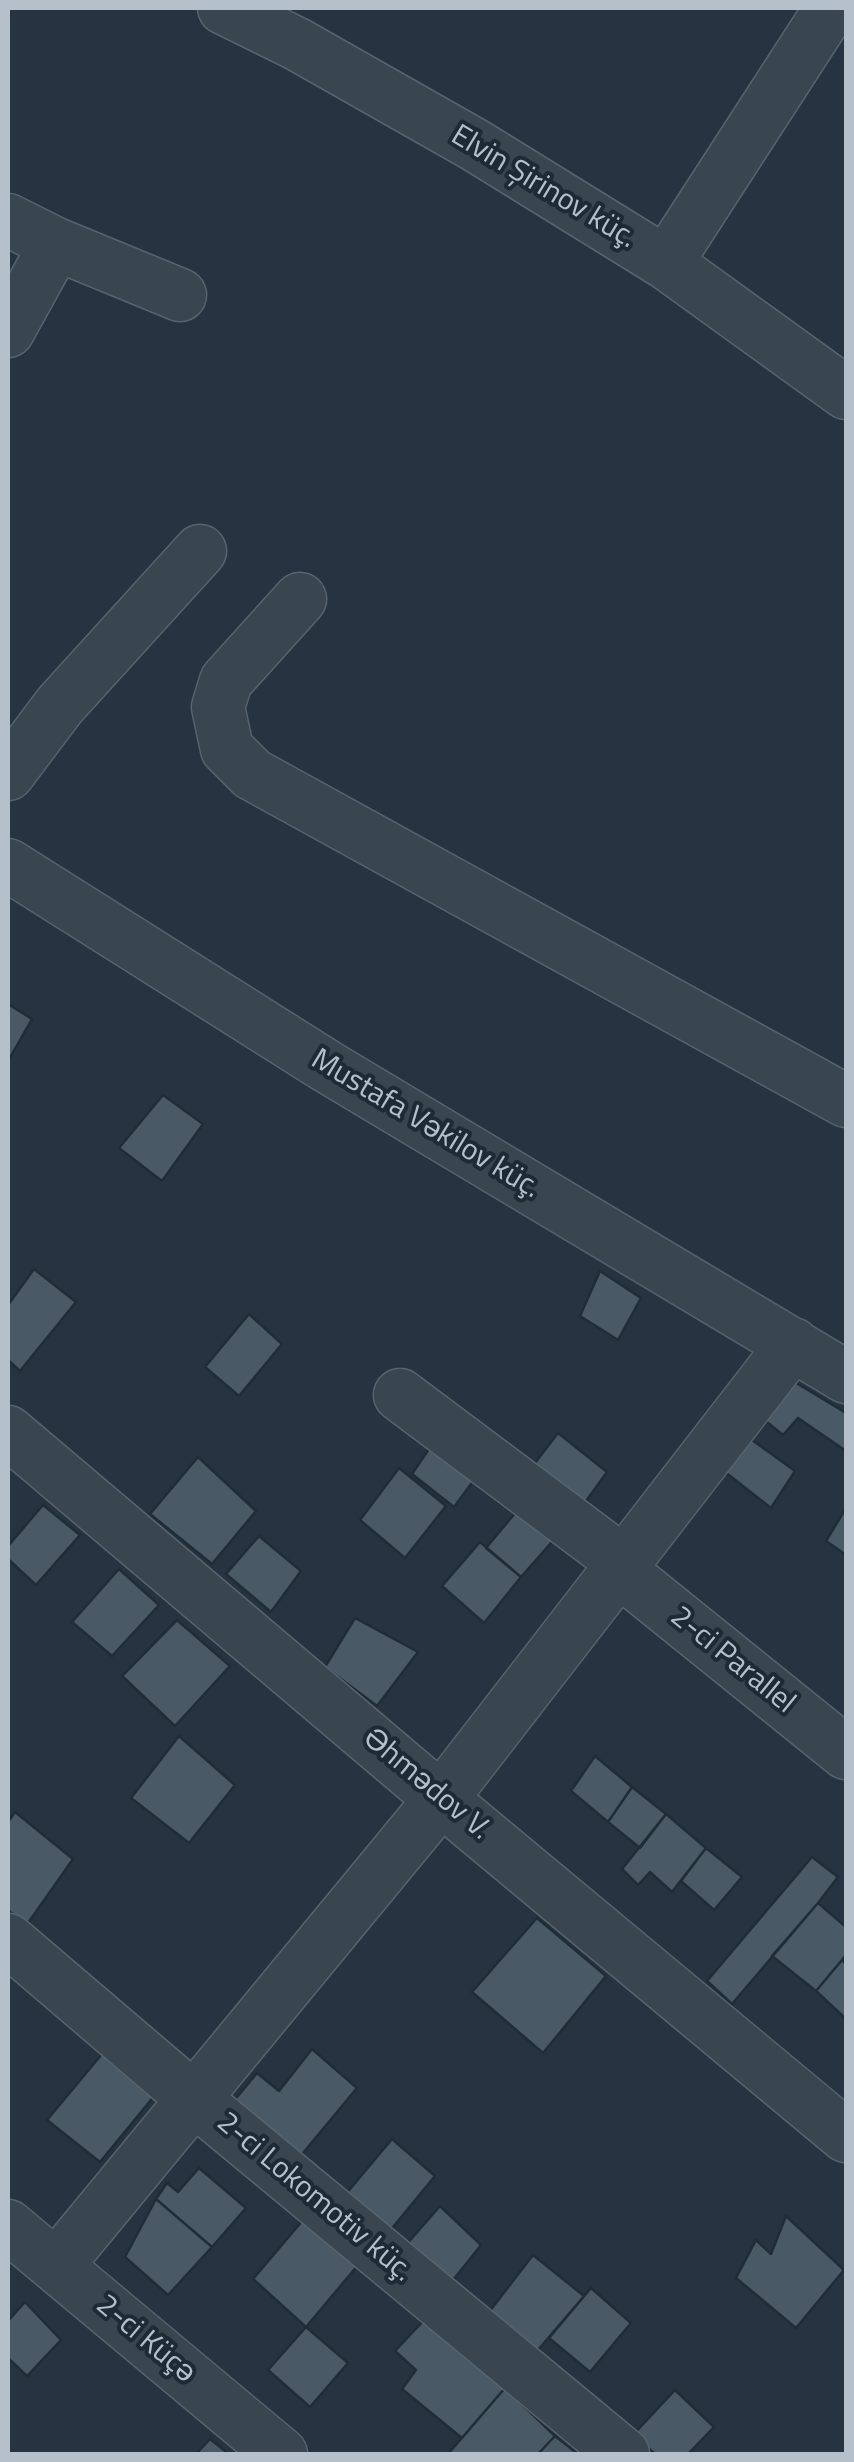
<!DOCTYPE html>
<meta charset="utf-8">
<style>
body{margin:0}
#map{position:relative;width:854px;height:2462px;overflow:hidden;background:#253440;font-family:"Titillium Web",sans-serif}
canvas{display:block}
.frame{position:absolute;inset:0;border:10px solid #b5c0cb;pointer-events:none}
</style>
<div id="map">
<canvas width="854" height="2462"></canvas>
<div class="frame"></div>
</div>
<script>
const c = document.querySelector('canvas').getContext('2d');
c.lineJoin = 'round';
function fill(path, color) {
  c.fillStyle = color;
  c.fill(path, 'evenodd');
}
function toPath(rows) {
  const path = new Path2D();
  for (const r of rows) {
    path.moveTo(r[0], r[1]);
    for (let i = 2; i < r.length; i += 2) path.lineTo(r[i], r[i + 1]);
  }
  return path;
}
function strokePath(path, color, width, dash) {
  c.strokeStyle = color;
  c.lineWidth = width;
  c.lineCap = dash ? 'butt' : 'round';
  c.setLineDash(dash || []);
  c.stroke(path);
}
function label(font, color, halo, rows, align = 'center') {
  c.font = font + ' "Titillium Web",sans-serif';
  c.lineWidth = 8;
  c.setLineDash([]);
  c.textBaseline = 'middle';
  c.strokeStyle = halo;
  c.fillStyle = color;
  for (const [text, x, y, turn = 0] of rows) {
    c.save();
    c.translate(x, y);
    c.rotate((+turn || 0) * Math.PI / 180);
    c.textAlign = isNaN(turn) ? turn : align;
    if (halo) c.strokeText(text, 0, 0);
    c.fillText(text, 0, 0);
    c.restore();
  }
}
const building = toPath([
 [8,1004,32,1019,8,1061,8,1004],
 [163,1095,203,1124,162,1181,119,1148,163,1095],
 [34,1269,76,1302,20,1371,8,1360,8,1305,34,1269],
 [600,1271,641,1298,618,1340,580,1316,600,1271],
 [249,1314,282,1344,239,1396,205,1367,249,1314],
 [788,1378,846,1413,846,1451,798,1418,783,1435,762,1418,788,1378],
 [558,1433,607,1472,576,1515,525,1476,558,1433],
 [748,1437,795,1471,771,1508,725,1472,748,1437],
 [431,1446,480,1472,454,1507,412,1474,431,1446],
 [198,1457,256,1511,212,1564,150,1514,198,1457],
 [399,1468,446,1506,405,1558,360,1520,399,1468],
 [43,1505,80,1535,36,1585,8,1559,8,1546,43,1505],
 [521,1506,558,1535,521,1577,486,1548,521,1506],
 [846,1508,846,1555,826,1541,846,1508],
 [259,1536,301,1571,271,1612,226,1574,259,1536],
 [480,1542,521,1577,484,1623,442,1586,480,1542],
 [119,1569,159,1605,112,1656,72,1622,119,1569],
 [355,1618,418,1652,377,1706,325,1667,355,1618],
 [177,1620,230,1666,175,1726,122,1676,177,1620],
 [179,1736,235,1785,189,1843,131,1798,179,1736],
 [595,1756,632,1787,608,1822,571,1791,595,1756],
 [632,1787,666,1814,640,1848,608,1822,632,1787],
 [15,1812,73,1859,26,1926,8,1910,8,1822,15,1812],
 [666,1814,706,1848,672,1892,650,1872,638,1885,622,1869,666,1814],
 [706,1848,742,1877,714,1910,681,1881,706,1848],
 [812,1857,838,1877,818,1903,732,2004,707,1981,812,1857],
 [818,1903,846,1927,846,1955,816,1991,772,1956,818,1903],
 [537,1918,606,1976,543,2053,472,1992,537,1918],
 [842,1960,846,1964,846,2019,816,1991,842,1960],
 [312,2049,357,2088,298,2159,232,2103,257,2073,279,2091,312,2049],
 [102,2054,155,2095,100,2162,47,2120,102,2054],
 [392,2139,435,2176,389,2232,345,2195,392,2139],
 [199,2168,246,2208,212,2247,156,2199,167,2183,178,2192,199,2168],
 [156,2199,212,2247,168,2295,125,2257,156,2199],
 [440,2206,481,2245,450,2284,406,2245,440,2206],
 [786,2216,844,2270,796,2328,736,2278,756,2240,771,2254,786,2216],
 [303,2220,358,2265,306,2327,253,2279,303,2220],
 [533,2255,584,2296,532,2357,486,2316,533,2255],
 [591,2288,631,2323,590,2372,549,2338,591,2288],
 [25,2302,61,2340,27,2376,8,2358,8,2321,25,2302],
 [426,2318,505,2388,462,2438,402,2389,416,2370,395,2351,426,2318],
 [306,2327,348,2363,310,2407,268,2370,306,2327],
 [505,2388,555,2436,538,2454,448,2454,505,2388],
 [675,2390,714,2427,688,2454,655,2454,633,2435,675,2390],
 [555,2436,578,2454,538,2454,555,2436],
 [210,2439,229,2454,196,2454,210,2439]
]);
fill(building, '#495a66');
strokePath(building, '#202d37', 2.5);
const minor = toPath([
 [224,8,297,44,475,145,666,263,846,393],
 [8,220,56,244,180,295],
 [666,263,831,8],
 [8,331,56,244],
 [300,599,226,681,218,707,227,749,252,774,846,1101],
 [8,774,60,705,200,551],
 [8,865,328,1067,846,1377],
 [400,1395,623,1562],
 [8,1432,441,1799,846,2136],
 [618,1569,846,1753],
 [8,1940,193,2098,623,2454],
 [8,2226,281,2454],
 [56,2266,441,1799,793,1344]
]);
strokePath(minor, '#57636e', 55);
strokePath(minor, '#394650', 52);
label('30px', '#b5c0cb', '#1e2b35', [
 ["Elvin Şirinov küç.",543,188,31],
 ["Mustafa Vəkilov küç.",425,1125,31],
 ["2-ci Parallel",732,1661,39],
 ["Əhmədov V.",426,1785,40],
 ["2-ci Lokomotiv küç.",314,2198,40],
 ["2-ci Küçə",145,2340,40]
]);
</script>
